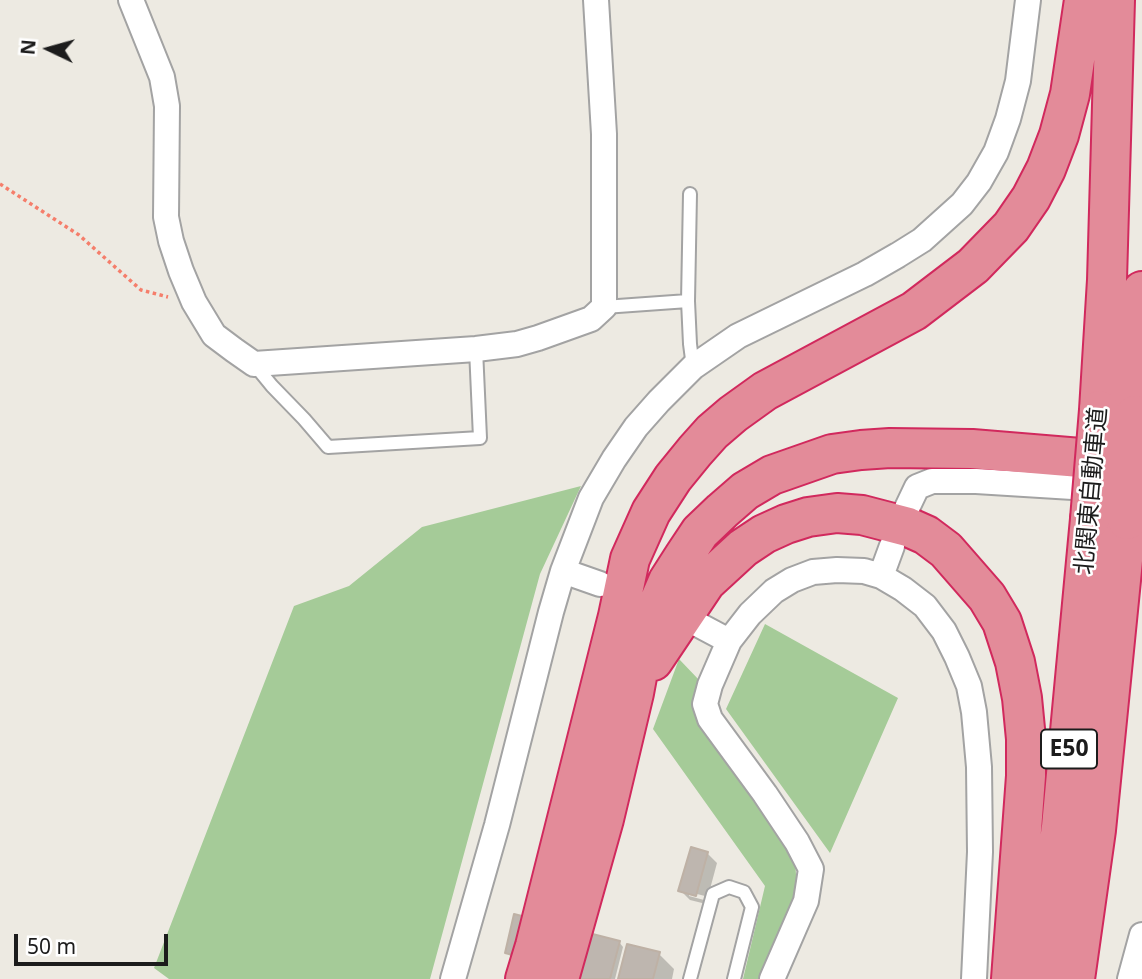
<!DOCTYPE html>
<meta charset="utf-8">
<style>
body{margin:0}
#map{position:relative;width:1142px;height:979px;overflow:hidden;background:#edeae2;font-family:"Noto Sans",sans-serif}
canvas{display:block}
.north{position:absolute;left:14px;top:14px;width:70px;height:70px;-webkit-text-stroke:5px #fff;paint-order:stroke;rotate:275deg;font-size:19px;font-weight:700;line-height:28px;text-align:center;color:#1c1c1c}
.north::after{content:'';display:block;margin:auto;width:24px;height:32px;background:#1c1c1c;clip-path:polygon(50% 0,100% 100%,50% 72%,0 100%)}
.scale{position:absolute;left:14px;top:934px;width:154px;height:32px;box-sizing:border-box;border:4px solid #1c1c1c;border-top:0;padding-left:9px;font-size:21px;line-height:24px;white-space:nowrap;color:#1c1c1c;-webkit-text-stroke:5px #fff;paint-order:stroke}
</style>
<div id="map">
<canvas width="1142" height="979"></canvas>
<div class="north">N</div>
<div class="scale">50 m</div>
</div>
<script>
const c = document.querySelector('canvas').getContext('2d');
c.lineJoin = 'round';
function fill(path, color) {
  c.fillStyle = color;
  c.fill(path, 'evenodd');
}
function toPath(rows) {
  const path = new Path2D();
  for (const r of rows) {
    path.moveTo(r[0], r[1]);
    for (let i = 2; i < r.length; i += 2) path.lineTo(r[i], r[i + 1]);
  }
  return path;
}
function strokePath(path, color, width, dash) {
  c.strokeStyle = color;
  c.lineWidth = width;
  c.lineCap = dash ? 'butt' : 'round';
  c.setLineDash(dash || []);
  c.stroke(path);
}
function label(font, color, halo, rows, align = 'center') {
  c.font = font + ' "Noto Sans","Noto Sans JP",sans-serif';
  c.lineWidth = 5;
  c.setLineDash([]);
  c.textBaseline = 'middle';
  c.strokeStyle = halo;
  c.fillStyle = color;
  for (const [text, x, y, turn = 0] of rows) {
    c.save();
    c.translate(x, y);
    c.rotate((+turn || 0) * Math.PI / 180);
    c.textAlign = isNaN(turn) ? turn : align;
    if (halo) c.strokeText(text, 0, 0);
    c.fillText(text, 0, 0);
    c.restore();
  }
}
fill(toPath([
 [581,486,540,574,430,979,169,979,154,968,294,606,349,586,422,527],
 [765,624,898,698,830,853,726,709],
 [679,659,700,681,696,717,795,860,797,889,760,979,743,979,765,886,653,729]
]), '#a5cb98');
fill(toPath([
 [707,853,717,863,706,904,690,900,680,890],
 [689,892,705,896,704,900,689,896],
 [619,942,623,947,615,979,541,979,518,959,511,957,507,952],
 [659,954,674,969,672,979,620,979]
]), '#0003');
const building = toPath([
 [691,847,708,852,696,896,678,891,691,847],
 [514,914,620,941,610,979,548,979,517,956,505,953,514,914],
 [627,944,660,952,653,979,618,979,627,944]
]);
fill(building, '#beb6af');
strokePath(building, '#beb1a5', 2);
const service = toPath([
 [690,194,688,301,690,344,693,367],
 [604,307,688,301],
 [254,364,272,386,304,419,328,447,480,438,476,349],
 [690,979,713,894,729,887,744,892,752,907,734,979]
]);
const minor = toPath([
 [131,0,162,77,167,106,166,217,171,241,181,271,194,302,214,335,234,350,254,364,476,349,517,344,538,338,591,319,604,307,604,134,596,0],
 [907,508,917,487,932,481,976,481,1105,489],
 [563,571,600,584],
 [881,576,892,546],
 [697,624,729,641],
 [453,979,497,825,551,612,563,571,591,498,614,459,636,427,659,401,693,367,738,336,865,274,898,255,922,240,962,204,979,182,996,152,1008,119,1018,81,1028,0],
 [772,979,806,901,811,869,797,842,765,794,710,719,705,704,710,685,729,641,750,614,774,591,792,580,813,572,837,570,864,571,881,576,903,589,925,606,944,631,957,657,969,686,974,712,979,767,980,852,974,979],
 [1130,979,1142,935]
]);
const motorway = toPath([
 [1099,410,1107,280,1115,0],
 [1135,415,1142,291],
 [653,661,706,582,743,548,764,534,786,524,808,517,837,513,862,515,908,527,926,535,946,550,987,597,1002,622,1015,662,1022,698,1026,739,1026,776,1011,979],
 [525,979,535,946,618,616,630,559,651,512,673,478,695,451,712,432,733,414,765,391,914,311,973,266,1011,227,1031,198,1046,169,1059,135,1070,94,1084,0],
 [559,979,604,819,634,693,645,634,668,581,684,556,700,532,722,511,745,491,772,475,832,454,861,450,890,448,972,449,1129,462],
 [1039,979,1061,827,1090,519],
 [1075,979,1096,830,1127,520]
]);
strokePath(service, '#a3a3a3', 16);
strokePath(minor, '#a3a3a3', 28);
strokePath(motorway, '#d1295d', 42);
strokePath(toPath([
 [0,184,79,235,141,290,168,297]
]), '#f57e6b', 3.5, [3.5, 3.5]);
strokePath(service, '#fff', 12);
strokePath(minor, '#fff', 24);
strokePath(motorway, '#e38b99', 38);
const motorwayBridge = toPath([
 [1090,519,1099,410],
 [1127,520,1135,415]
]);
strokePath(motorwayBridge, '#d1295d', 42, []);
strokePath(motorwayBridge, '#e38b99', 38);
for (const [x, y, w] of [
 [1069,749,56]
]) {
  const box = new Path2D();
  box.roundRect(x - w / 2, y - 19.5, w, 39, 5);
  c.fillStyle = '#fff';
  c.fill(box);
  strokePath(box, '#1c1c1c', 2);
}
label('bold 23px', '#1c1c1c', null, [
 ["E50",1069,749]
]);
label('24px', '#1c1c1c', '#fff', [
 ["北関東自動車道",1092,491,-85]
]);
</script>
